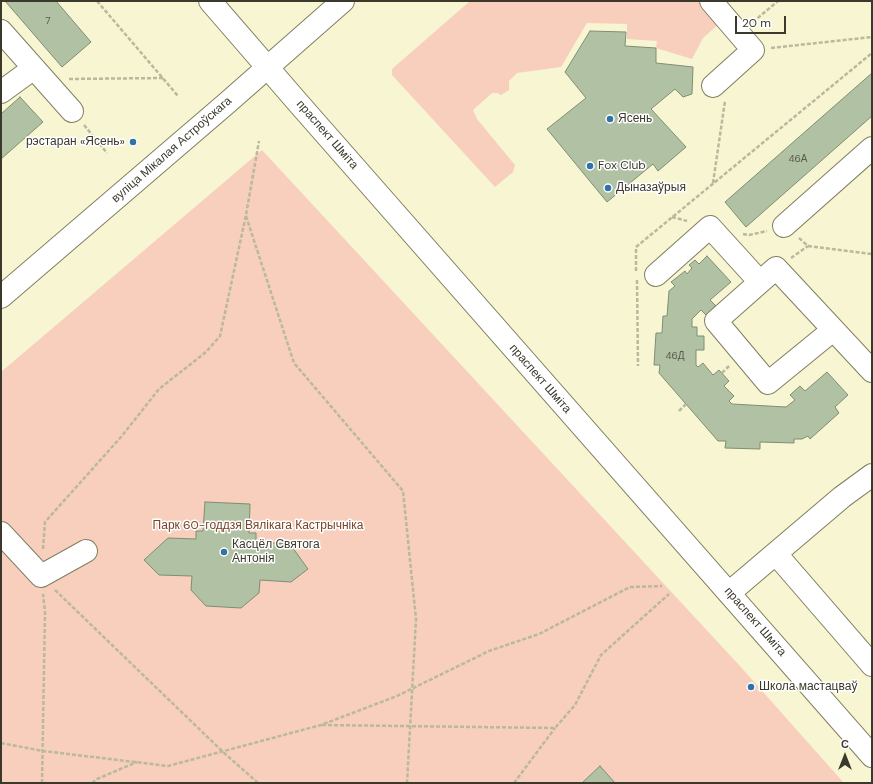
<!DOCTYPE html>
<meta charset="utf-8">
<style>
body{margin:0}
#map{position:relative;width:873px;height:784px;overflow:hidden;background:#f8f5d3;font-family:"DM Sans",sans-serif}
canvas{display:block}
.frame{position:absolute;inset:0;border:2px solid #3b392c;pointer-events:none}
.north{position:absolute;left:825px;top:736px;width:40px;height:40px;-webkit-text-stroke:3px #fff;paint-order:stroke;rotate:0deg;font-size:11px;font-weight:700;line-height:16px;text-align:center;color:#3b392c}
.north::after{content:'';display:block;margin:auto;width:14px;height:18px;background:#3b392c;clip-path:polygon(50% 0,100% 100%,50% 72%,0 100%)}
.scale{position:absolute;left:735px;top:16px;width:51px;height:18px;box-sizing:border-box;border:2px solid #3b392c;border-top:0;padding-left:5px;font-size:12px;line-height:14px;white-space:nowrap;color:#3b392c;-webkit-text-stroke:3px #fff;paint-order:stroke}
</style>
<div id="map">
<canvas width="873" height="784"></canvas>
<div class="frame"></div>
<div class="north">С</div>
<div class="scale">20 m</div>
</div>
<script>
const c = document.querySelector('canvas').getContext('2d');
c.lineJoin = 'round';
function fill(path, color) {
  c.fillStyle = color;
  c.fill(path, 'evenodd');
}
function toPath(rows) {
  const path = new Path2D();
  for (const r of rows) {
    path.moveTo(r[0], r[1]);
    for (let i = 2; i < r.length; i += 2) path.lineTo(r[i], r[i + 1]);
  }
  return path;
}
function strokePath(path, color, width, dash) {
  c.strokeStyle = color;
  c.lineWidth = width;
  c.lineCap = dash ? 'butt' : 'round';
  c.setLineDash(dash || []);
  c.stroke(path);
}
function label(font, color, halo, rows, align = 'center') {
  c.font = font + ' "DM Sans",sans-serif';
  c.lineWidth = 3;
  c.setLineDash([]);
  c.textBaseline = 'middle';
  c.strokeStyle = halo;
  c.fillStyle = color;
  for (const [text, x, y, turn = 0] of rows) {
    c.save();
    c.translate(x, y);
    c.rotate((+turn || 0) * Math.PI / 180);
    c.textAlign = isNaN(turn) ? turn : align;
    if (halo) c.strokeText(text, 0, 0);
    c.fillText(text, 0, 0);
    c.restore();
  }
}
fill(toPath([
 [470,1,701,1,720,23,703,38,692,59,656,48,657,41,627,39,627,24,587,23,561,67,517,73,509,81,509,90,501,95,497,93,492,93,473,110,477,119,515,165,513,172,495,187,392,75,392,69],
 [262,150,739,665,844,783,1,783,1,372]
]), '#f7cfbc');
const building = toPath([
 [5,1,56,1,91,42,62,67,5,1],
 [590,31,626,32,625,46,656,48,656,63,693,67,692,94,683,97,675,89,651,109,686,147,658,171,653,164,607,202,547,129,586,98,565,72,590,31],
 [872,73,872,116,746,227,725,202,872,73],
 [20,97,43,122,1,159,1,114,20,97],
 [707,256,731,282,710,300,716,306,706,315,701,310,692,319,692,327,697,327,697,336,704,336,704,350,696,350,696,365,698,367,703,363,713,375,719,370,729,381,724,386,734,396,729,401,732,404,786,407,795,400,790,395,800,386,805,391,827,372,848,395,835,407,839,413,810,439,808,436,802,439,794,439,794,443,760,442,760,449,725,448,726,441,718,441,659,373,660,365,654,365,656,333,662,333,663,316,667,316,669,291,675,286,671,282,685,271,687,274,692,268,689,265,695,260,699,264,707,256],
 [205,502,250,504,249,533,256,533,256,542,290,544,308,569,291,582,260,580,259,593,241,608,206,606,191,590,192,576,159,575,144,560,168,538,196,539,196,531,203,531,205,502],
 [600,766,615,783,582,783,600,766]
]);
fill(building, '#b0c1a4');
strokePath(building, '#7e8e73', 1);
const minor = toPath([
 [711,1,753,50,713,86],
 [1,31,72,111],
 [1,92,34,68],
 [784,226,872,148],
 [656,275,710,227,760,282],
 [833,330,768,383,716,321,776,268,872,371],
 [1,533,41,576,86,551],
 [776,554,872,665],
 [729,593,842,497,872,475]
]);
const major = toPath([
 [210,1,300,105,872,756],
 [1,297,227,103,343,1]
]);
strokePath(minor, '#817e60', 24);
strokePath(major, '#817e60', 24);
strokePath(toPath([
 [97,1,178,96],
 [753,22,778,1],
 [771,48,872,37],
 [69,79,163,78],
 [84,125,107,153],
 [713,183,725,101],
 [246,216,294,363,403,491,416,619,407,783],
 [672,217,687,221],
 [743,234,749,235,767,231],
 [799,238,808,246,872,254],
 [791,258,808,246],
 [636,271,636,247,872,53],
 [637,280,638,366],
 [722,373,729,366],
 [679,411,686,404],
 [43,549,45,522,121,437,159,389,206,352,220,336,246,215,259,141],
 [55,590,222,751,258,783],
 [322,725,555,728,575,705,601,655,669,594],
 [1,743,43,751,168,766,321,725,397,696,489,651,539,634,630,587,662,586],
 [42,783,45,611,43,594],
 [92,783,97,779,137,762],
 [514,783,555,728]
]), '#bab89d', 2.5, [4, 2]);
strokePath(minor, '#fff', 22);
strokePath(major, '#fff', 22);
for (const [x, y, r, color] of [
 [610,119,4,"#3173a9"],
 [133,142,4,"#3173a9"],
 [590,166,4,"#3173a9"],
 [608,188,4,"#3173a9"],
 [224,552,4,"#3173a9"],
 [751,687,4,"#3173a9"]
]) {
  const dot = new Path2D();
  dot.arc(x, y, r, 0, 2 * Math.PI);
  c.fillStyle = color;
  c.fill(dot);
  strokePath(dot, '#fff', 1.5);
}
label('10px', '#585b4a', null, [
 ["7",48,21],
 ["46А",798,159],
 ["46Д",675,356]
]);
label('12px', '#3b392c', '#fff', [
 ["Ясень",618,119],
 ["рэстаран «Ясень»",125,142,"right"],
 ["Fox Club",598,166],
 ["Дыназаўрыя",616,188],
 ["Касцёл Святога",232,545],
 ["Антонія",232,559],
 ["Школа мастацваў",759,687]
], 'left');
label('12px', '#3b392c', '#fff', [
 ["праспект Шміта",327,135,49],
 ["вуліца Мікалая Астроўскага",172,150,-41],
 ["праспект Шміта",540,379,49],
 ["праспект Шміта",755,622,49]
]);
label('12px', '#794429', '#fff', [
 ["Парк 60-годдзя Вялікага Кастрычніка",258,526]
]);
</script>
